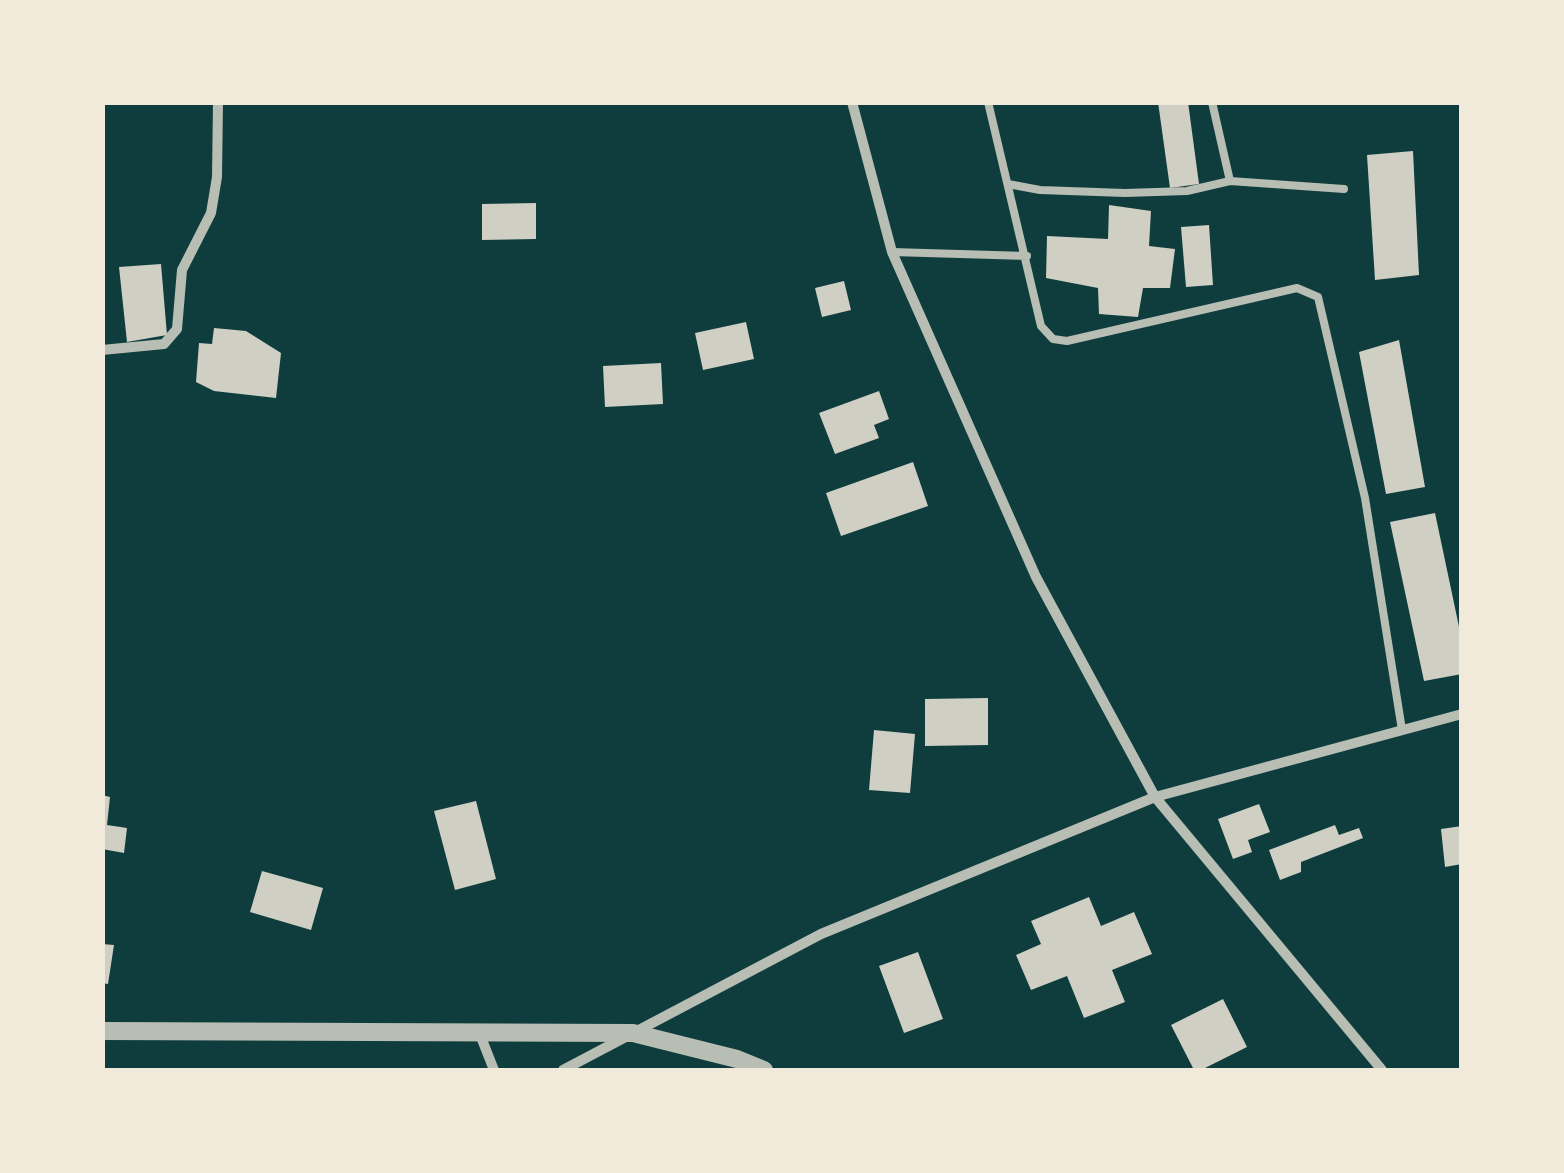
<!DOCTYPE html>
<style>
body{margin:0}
#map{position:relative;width:1564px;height:1173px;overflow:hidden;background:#0f3d3e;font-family:"Noto Sans",sans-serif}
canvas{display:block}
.frame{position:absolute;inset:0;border:105px solid #f1e9da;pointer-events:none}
</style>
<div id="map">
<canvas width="1564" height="1173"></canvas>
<div class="frame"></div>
</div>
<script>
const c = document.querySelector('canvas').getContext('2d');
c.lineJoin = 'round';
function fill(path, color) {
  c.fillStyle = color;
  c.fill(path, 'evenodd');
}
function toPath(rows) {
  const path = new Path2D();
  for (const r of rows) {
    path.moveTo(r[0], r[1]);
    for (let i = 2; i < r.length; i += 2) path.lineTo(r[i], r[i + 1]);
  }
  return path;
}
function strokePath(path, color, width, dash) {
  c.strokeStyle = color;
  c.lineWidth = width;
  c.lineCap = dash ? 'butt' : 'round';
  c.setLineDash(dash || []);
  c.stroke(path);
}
fill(toPath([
 [1158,102,1188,102,1199,184,1170,188],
 [1413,151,1419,275,1375,280,1367,155],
 [536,203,536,239,482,240,482,204],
 [1109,205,1151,211,1149,246,1175,249,1170,288,1143,288,1138,317,1099,314,1098,288,1046,278,1047,236,1108,239],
 [1209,225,1213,285,1186,287,1181,227],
 [161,264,167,335,127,342,119,267],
 [844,281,851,310,822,317,815,288],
 [746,322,754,359,703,370,695,333],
 [214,328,246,331,281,353,276,398,214,391,196,382,199,343,212,344],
 [1399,340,1425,487,1386,494,1359,352],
 [661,363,663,404,605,407,603,366],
 [879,391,889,419,874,425,879,438,835,454,819,413],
 [913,462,928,506,841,536,826,493],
 [1435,513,1462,641,1462,674,1424,681,1390,522],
 [988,698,988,745,925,746,925,699],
 [874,730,915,734,910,793,869,790],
 [102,795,110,797,107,825,127,828,124,853,102,849],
 [476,801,496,879,455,890,434,811],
 [1259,804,1270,832,1248,840,1252,852,1233,859,1218,819],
 [1335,825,1339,835,1359,828,1363,838,1301,862,1301,872,1280,880,1269,850],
 [1462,826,1462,864,1445,867,1441,829],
 [262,871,323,888,311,930,250,912],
 [1089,897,1101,926,1134,912,1152,954,1112,970,1125,1002,1084,1018,1067,976,1031,990,1016,955,1041,944,1031,921],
 [102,944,114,945,108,984,102,983],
 [918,952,943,1019,904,1033,879,966],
 [1223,999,1247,1047,1201,1070,1194,1070,1171,1025]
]), '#cfcfc3');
strokePath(toPath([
 [988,102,1041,326,1053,339,1067,341,1297,288,1318,297,1365,498,1402,730],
 [1230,181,1344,189],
 [1008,184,1040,190,1125,193,1187,191,1230,181,1212,102],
 [892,252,1027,256]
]), '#b8beb3', 8);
strokePath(toPath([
 [852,102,892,252,1036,577,1155,797,1382,1070],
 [102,350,164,344,177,329,182,270,211,213,217,177,218,102],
 [479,1032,494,1070],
 [563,1070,821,934,1155,797,1462,714]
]), '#b8beb3', 10);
strokePath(toPath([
 [102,1031,633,1033,737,1059,764,1070]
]), '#b8beb3', 18);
</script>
